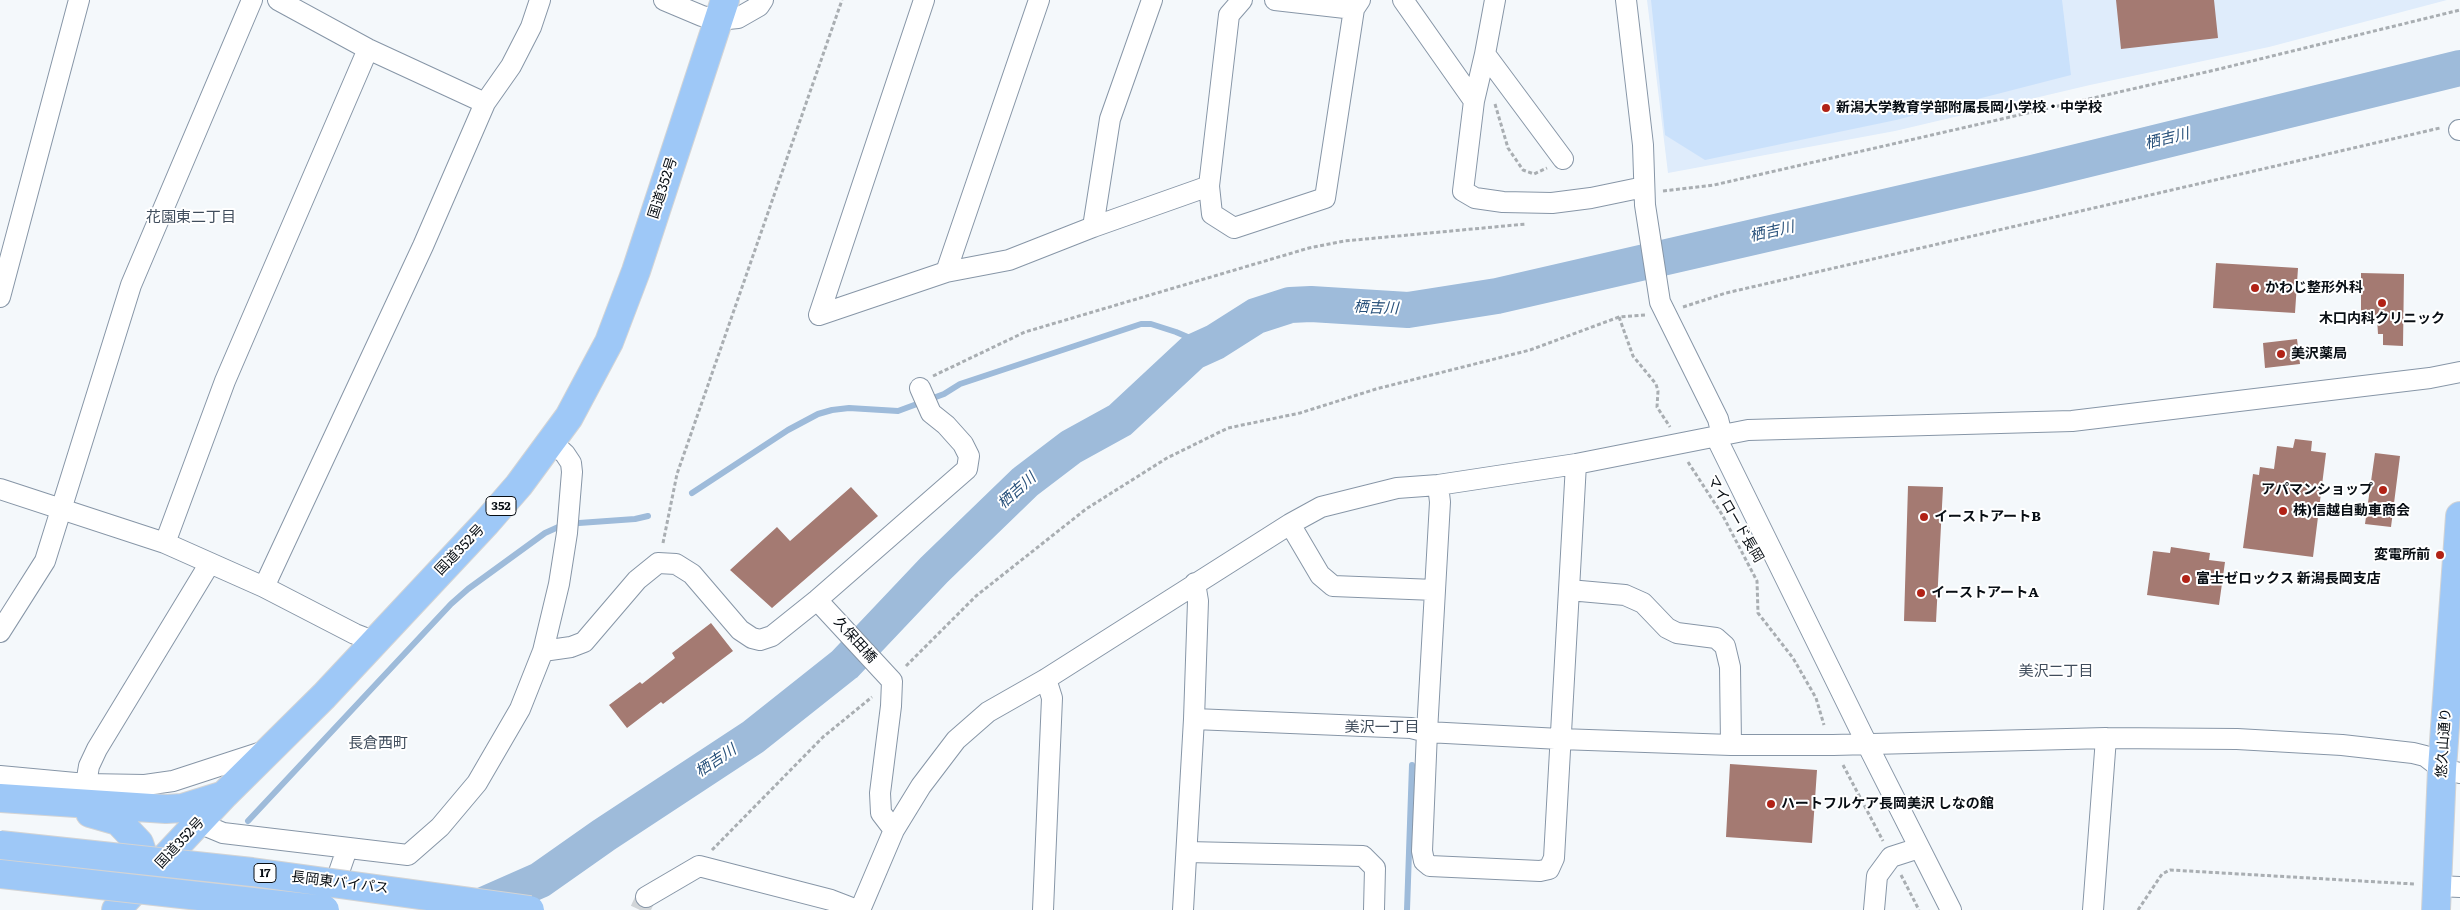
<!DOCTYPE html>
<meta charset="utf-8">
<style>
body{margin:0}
canvas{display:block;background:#f4f8fb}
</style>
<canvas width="2460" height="910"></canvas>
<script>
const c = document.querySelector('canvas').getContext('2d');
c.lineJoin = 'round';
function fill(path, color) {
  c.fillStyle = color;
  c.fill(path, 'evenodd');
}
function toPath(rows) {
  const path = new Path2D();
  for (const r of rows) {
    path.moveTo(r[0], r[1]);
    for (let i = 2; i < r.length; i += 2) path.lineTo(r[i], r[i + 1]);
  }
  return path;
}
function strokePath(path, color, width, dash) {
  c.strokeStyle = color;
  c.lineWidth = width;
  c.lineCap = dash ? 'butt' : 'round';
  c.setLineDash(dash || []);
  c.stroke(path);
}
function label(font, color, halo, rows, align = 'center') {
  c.font = font + ' Literata,"Noto Sans JP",serif';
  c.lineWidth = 4;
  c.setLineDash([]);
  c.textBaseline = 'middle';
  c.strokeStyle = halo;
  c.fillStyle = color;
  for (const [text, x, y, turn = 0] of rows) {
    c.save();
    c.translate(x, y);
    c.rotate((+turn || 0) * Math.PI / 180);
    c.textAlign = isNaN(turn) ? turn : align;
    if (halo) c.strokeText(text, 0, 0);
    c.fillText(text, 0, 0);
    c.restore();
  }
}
fill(toPath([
 [1647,0,2447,0,2269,47,2090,85,1895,131,1668,173]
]), '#dfecfb');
fill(toPath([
 [1651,0,2062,0,2071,75,1896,120,1705,160,1665,135]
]), '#cae1fb');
strokePath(toPath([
 [692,493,788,430,818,414,832,410,849,408,898,411,944,394,960,384,1141,324,1151,324,1176,332,1197,341,1215,342],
 [248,821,451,604,468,589,545,533,565,524,635,519,648,516],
 [1407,910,1412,765]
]), '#9ebbda', 6);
strokePath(toPath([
 [472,910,540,880,604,835,753,737,845,664,934,570,1025,482,1071,447,1120,420,1193,352,1215,342,1256,316,1290,305,1311,304,1408,310,1497,296,2032,173,2460,68]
]), '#9ebbda', 36);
fill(toPath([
 [2116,0,2214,0,2218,38,2121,49],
 [2216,263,2298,268,2295,313,2213,308],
 [2361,273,2404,274,2403,346,2383,345,2383,334,2378,334,2377,318,2361,317],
 [2297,339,2300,364,2265,368,2263,343],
 [2295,439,2312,441,2311,451,2326,453,2313,557,2243,548,2253,474,2259,475,2260,467,2274,469,2277,446,2293,448],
 [2375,453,2400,456,2391,527,2365,524],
 [1908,486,1943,487,1936,622,1904,621],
 [851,487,878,516,772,608,730,570,777,527,790,541],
 [2171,547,2210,553,2209,560,2225,562,2219,605,2147,595,2153,551,2170,553],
 [711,623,733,651,663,704,661,702,627,728,609,705,640,682,642,684,675,658,672,653],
 [1730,764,1817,770,1812,843,1726,837]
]), '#a47a72');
strokePath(toPath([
 [640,910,646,897]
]), '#d1d5d8', 20, [20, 10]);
const minor = toPath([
 [278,0,368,49,485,103],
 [664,0,702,16,718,20,738,18,759,6,763,0],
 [924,0,819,315,946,272,1009,260,1093,227,1110,119,1152,0],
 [1275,0,1354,9,1360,0],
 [1403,0,1474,101],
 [1495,0,1485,54,1563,159],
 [1626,0,1643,145,1645,205,1660,302,1718,419,1722,435],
 [1485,54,1474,101,1463,191,1475,198,1503,202,1552,203,1591,198,1644,187],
 [2459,130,2460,130],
 [1209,186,1212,214,1234,228,1325,198,1354,9],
 [1093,227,1209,186,1229,15,1242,0],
 [946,272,1039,0],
 [0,297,79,0],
 [1716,437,1867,744,1951,910],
 [1438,485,1440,502,1427,732,1422,851,1424,861,1430,866,1540,871,1549,869,1554,858,1576,464],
 [0,489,165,543,264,587,355,634,373,641],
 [1290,524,1320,575,1333,586,1435,590],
 [165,543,225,381,368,49],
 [264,587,423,246,485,103,511,66,531,27,540,0],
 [1569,590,1625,595,1643,603,1667,628,1677,633,1716,638,1725,646,1730,667,1731,745],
 [817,600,892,681,891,706,880,793,881,813,894,830],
 [0,632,45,561,131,285,252,0],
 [543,651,571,647,584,642,637,580,658,563,676,564,692,574,740,630,752,638,760,640,772,636,817,600,967,469,969,456,963,444,946,425,931,413,920,388],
 [1194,719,1411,728,1427,732,1560,739,1731,745,1833,745,2106,738,2237,739,2342,745,2413,753,2425,756,2442,769,2460,773],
 [0,776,86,784,145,785,173,781,265,751],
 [86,784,89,766,97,749,210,563],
 [199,823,223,833,408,855,440,827,477,783,520,709,543,651,559,584,567,533,572,472,571,463,565,454,552,442],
 [1187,852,1363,856,1375,868,1374,910],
 [339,872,347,849],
 [2437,886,2460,887],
 [646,897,699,866,831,900,857,910],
 [860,910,894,830,921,786,956,740,988,712,1046,679,1290,524,1321,507,1397,488,1438,485,1576,464,1748,430,2072,421,2430,378,2460,372],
 [1043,910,1052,698,1046,679],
 [1183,910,1194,719,1198,601,1195,583],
 [1874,910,1877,876,1891,857,1919,848],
 [2093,910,2106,738]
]);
const highway = toPath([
 [0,798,166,809,182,808,224,795],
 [90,813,118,821,139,843,143,855,137,882],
 [116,910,225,794,324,696,486,523,519,485,569,417,609,342,636,271,725,0],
 [2436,910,2442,769,2460,516]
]);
strokePath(minor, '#8796a7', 22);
strokePath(highway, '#d3d4d5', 30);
strokePath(toPath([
 [1495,104,1508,148,1523,170,1534,174,1547,168],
 [1663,191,1714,185,2215,70,2460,10],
 [1683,307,1726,293,2440,128],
 [1619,317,1633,356,1656,384,1658,391,1657,407,1670,427],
 [933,376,1025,332,1309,248,1344,241,1526,224],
 [1688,462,1723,516,1757,581,1758,613,1793,658,1816,698,1824,725],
 [663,543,677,474,842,0],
 [906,666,976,596,1086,509,1167,458,1228,428,1300,413,1376,389,1530,350,1619,317,1645,315],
 [1843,765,1883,841],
 [712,850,823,737,872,697],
 [1901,875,1919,910],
 [2138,910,2162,874,2170,870,2414,884]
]), '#a9aeb2', 3, [4, 2.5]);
strokePath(minor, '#fff', 20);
strokePath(highway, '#9ec8f7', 28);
const highwayBridge = toPath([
 [0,845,252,872,530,910],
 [0,874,325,910]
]);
strokePath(highwayBridge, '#d3d4d5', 30, []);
strokePath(highwayBridge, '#9ec8f7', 28);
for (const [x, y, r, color] of [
 [1826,108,5,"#b12216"],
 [2255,288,5,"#b12216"],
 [2382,303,5,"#b12216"],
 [2281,354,5,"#b12216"],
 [2383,490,5,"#b12216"],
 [2283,511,5,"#b12216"],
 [1924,517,5,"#b12216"],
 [2440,555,5,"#b12216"],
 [2186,579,5,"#b12216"],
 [1921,593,5,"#b12216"],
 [1771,804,5,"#b12216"]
]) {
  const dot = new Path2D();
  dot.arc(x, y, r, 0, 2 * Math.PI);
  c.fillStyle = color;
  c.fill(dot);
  strokePath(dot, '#fff', 2);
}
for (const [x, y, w] of [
 [501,506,30],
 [265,873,22]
]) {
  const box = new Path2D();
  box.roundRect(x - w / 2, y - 9.5, w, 19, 4);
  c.fillStyle = '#fff';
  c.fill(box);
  strokePath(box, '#080e14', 1);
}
label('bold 12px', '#080e14', null, [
 ["352",501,506],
 ["17",265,873]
]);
label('bold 14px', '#080e14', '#fff', [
 ["新潟大学教育学部附属長岡小学校・中学校",1836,108],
 ["かわじ整形外科",2265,288],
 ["木口内科クリニック",2382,319,"center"],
 ["美沢薬局",2291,354],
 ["アパマンショップ",2373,490,"right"],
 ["株)信越自動車商会",2293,511],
 ["イーストアートB",1934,517],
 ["変電所前",2430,555,"right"],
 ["富士ゼロックス 新潟長岡支店",2196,579],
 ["イーストアートA",1931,593],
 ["ハートフルケア長岡美沢 しなの館",1781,804]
], 'left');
label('14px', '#080e14', '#fff', [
 ["国道352号",663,188,-72],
 ["マイロード長岡",1735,519,60],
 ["国道352号",460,550,-46],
 ["久保田橋",855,640,48],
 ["悠久山通り",2444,743,-86],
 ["国道352号",180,843,-47],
 ["長岡東バイパス",340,883,7]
]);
label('italic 15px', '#27507a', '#fff', [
 ["栖吉川",2167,139,-14],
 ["栖吉川",1772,232,-13],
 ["栖吉川",1376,308,2],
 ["栖吉川",1017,491,-42],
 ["栖吉川",716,761,-34]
]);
label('15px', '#404d5c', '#fff', [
 ["花園東二丁目",191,218],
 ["美沢二丁目",2056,672],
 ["美沢一丁目",1382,728],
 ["長倉西町",378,744]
]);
</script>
